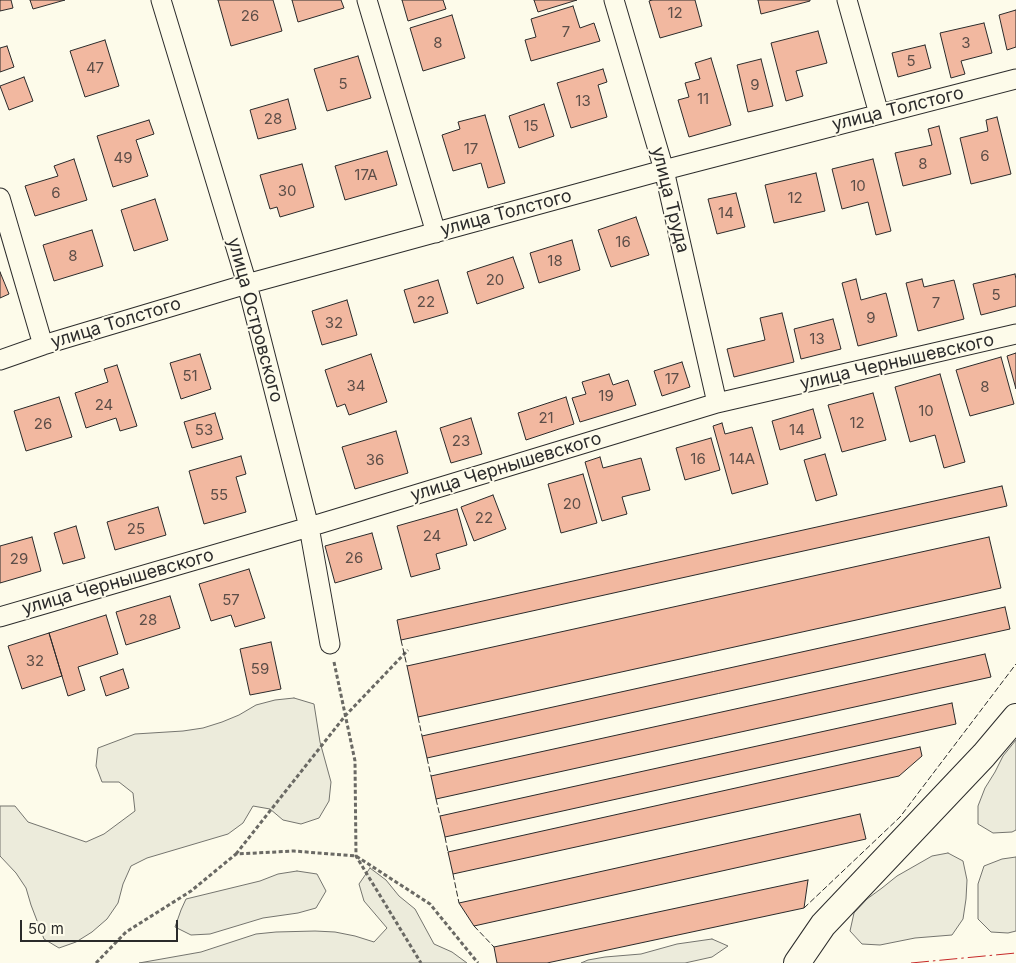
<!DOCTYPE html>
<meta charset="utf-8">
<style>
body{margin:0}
#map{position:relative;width:1016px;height:963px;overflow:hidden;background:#fdfbea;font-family:Inter,sans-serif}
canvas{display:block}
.scale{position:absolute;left:20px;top:920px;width:158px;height:22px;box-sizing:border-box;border:2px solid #2b2b2b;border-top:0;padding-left:6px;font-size:15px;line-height:18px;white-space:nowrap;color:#2b2b2b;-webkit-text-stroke:4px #fdfbea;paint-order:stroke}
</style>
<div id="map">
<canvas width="1016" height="963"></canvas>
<div class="scale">50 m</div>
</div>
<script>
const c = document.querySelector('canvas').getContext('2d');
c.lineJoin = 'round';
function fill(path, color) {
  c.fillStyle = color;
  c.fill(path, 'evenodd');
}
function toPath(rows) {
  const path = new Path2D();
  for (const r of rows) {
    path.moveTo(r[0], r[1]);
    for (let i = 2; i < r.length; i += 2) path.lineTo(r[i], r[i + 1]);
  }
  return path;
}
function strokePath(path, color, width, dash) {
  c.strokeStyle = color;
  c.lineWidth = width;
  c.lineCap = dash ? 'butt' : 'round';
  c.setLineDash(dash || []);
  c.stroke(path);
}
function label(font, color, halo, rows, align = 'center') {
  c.font = font + ' Inter,sans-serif';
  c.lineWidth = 4;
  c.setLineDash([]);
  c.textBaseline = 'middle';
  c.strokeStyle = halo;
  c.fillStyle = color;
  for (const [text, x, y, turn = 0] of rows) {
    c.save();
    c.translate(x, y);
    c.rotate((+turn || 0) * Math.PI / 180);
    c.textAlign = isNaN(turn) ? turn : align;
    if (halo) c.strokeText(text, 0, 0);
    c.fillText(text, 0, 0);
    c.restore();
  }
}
const green = toPath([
 [294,698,314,704,320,742,331,782,329,801,319,818,301,824,283,820,270,809,253,806,243,823,228,834,147,858,131,866,123,884,118,903,107,919,92,932,76,942,59,948,44,939,31,905,26,888,16,873,0,856,0,806,15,806,28,822,86,842,104,834,135,811,133,793,119,782,102,782,96,766,98,748,135,734,183,731,203,728,222,722,239,715,256,705,275,700,294,698],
 [1016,740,1016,830,1012,832,993,833,978,824,978,806,985,788,995,772,1003,756,1016,740],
 [948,853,963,861,967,880,966,899,963,919,952,935,915,938,880,945,862,944,850,931,854,913,867,899,882,888,897,876,932,856,948,853],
 [1016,857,1016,931,1008,933,991,932,978,919,978,884,984,866,1002,859,1016,857],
 [370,868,386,880,399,896,415,909,434,944,452,952,467,963,139,963,201,952,256,934,276,932,315,931,335,932,355,936,374,942,387,928,364,901,359,884,370,868],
 [297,871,317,874,326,891,316,908,298,913,263,918,210,934,191,935,175,927,181,910,186,899,260,881,278,874,297,871],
 [712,939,728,946,712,957,685,963,581,963,588,960,605,957,641,954,677,944,712,939]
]);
fill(green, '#ecebdb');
strokePath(green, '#74746e', 1);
const building = toPath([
 [0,0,11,0,13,8,0,11,0,0],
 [30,0,65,0,33,9,30,0],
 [218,0,273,0,282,31,231,46,218,0],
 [292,0,341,0,344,8,298,22,292,0],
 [402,0,443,0,446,9,408,21,402,0],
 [534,0,577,0,538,12,534,0],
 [652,0,695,0,702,26,660,38,649,1,652,0],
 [758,0,810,0,810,1,761,14,758,0],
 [573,6,580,28,594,23,600,41,531,61,525,40,536,37,531,19,573,6],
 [1016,10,1016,47,1007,50,999,15,1016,10],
 [452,15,465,58,423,71,410,28,452,15],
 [984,23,992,53,961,61,965,74,951,78,940,33,984,23],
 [818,31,827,63,796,71,803,96,786,101,771,43,818,31],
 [105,40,119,86,85,97,70,51,105,40],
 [925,45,931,68,898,77,892,53,925,45],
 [7,46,14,67,0,72,0,48,7,46],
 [358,56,371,98,327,111,314,69,358,56],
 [711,58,731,125,689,137,678,100,689,97,685,83,700,79,695,63,711,58],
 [761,59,773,106,748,112,737,65,761,59],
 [603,69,607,82,598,85,607,117,571,128,557,83,603,69],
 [24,77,33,101,9,110,0,86,24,77],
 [288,99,296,129,258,139,250,110,288,99],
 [544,104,554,136,519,148,509,116,544,104],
 [485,115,505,183,488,188,481,163,453,171,442,135,460,129,458,122,485,115],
 [997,117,1011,174,971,184,960,138,988,131,986,120,997,117],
 [149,120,154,134,136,140,148,176,113,187,97,136,149,120],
 [939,126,951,174,903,186,895,153,932,145,928,129,939,126],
 [387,151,397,185,345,200,335,166,387,151],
 [74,159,87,200,35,216,25,186,58,176,54,166,74,159],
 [873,159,891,231,876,235,868,202,842,209,832,169,873,159],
 [302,164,314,207,280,217,277,207,270,209,260,175,302,164],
 [816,173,825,211,774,223,765,185,816,173],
 [736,193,745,227,717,234,708,199,736,193],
 [155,199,168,240,134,251,121,210,155,199],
 [636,217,649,255,611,267,598,230,636,217],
 [92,230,103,266,54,281,43,245,92,230],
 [572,240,580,270,539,283,530,253,572,240],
 [513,257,524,288,477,304,467,272,513,257],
 [0,272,9,294,0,298,0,272],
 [1015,274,1016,279,1016,306,981,315,973,284,1015,274],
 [856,279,861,300,886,293,897,336,858,346,842,283,856,279],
 [922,279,924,287,954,280,964,319,918,331,906,283,922,279],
 [438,280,448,313,414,323,404,290,438,280],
 [347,300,357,335,322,345,312,311,347,300],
 [782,313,794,362,734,377,727,349,765,340,760,318,782,313],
 [833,319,841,349,801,359,794,329,833,319],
 [1016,353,1016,389,1007,356,1016,353],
 [200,354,211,389,181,399,170,363,200,354],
 [371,354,387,402,349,415,345,404,337,407,325,370,371,354],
 [1001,357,1014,404,970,416,956,370,1001,357],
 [682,362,690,387,662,396,654,371,682,362],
 [117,365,137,426,120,431,116,418,86,428,75,393,108,382,104,369,117,365],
 [609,374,613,385,628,380,636,405,580,422,572,398,586,394,582,382,609,374],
 [940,374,965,462,944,468,935,435,910,442,895,387,940,374],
 [873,393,886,440,842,452,828,405,873,393],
 [59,397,72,437,26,451,14,411,59,397],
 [566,397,574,424,526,440,518,413,566,397],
 [813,409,821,438,780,450,772,421,813,409],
 [215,413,223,439,192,448,184,422,215,413],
 [471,418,482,454,451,463,440,428,471,418],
 [722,423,725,434,752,427,768,484,732,494,713,426,722,423],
 [396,431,408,473,355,489,342,447,396,431],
 [711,438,720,470,685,480,676,448,711,438],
 [825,454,837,495,816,501,804,460,825,454],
 [241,456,246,474,236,477,246,512,204,524,189,471,241,456],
 [600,457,603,468,641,458,650,490,622,497,627,514,602,521,585,462,600,457],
 [583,474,597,523,561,533,548,484,583,474],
 [1002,486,1007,506,401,640,397,620,1002,486],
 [493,495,506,529,474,541,461,507,493,495],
 [158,507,166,535,115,550,107,522,158,507],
 [457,509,467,545,436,554,440,569,411,577,397,526,457,509],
 [76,526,85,558,63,564,54,533,76,526],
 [372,533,382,569,335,583,325,546,372,533],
 [32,537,41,571,0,583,0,546,32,537],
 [989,537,1001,588,418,717,407,666,989,537],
 [249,569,265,618,235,627,231,615,211,621,199,584,249,569],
 [170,596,180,628,126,645,116,612,170,596],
 [1005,607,1010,629,427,758,422,736,1005,607],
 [106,615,118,654,78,667,85,690,68,696,49,633,106,615],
 [49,633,62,676,22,689,8,646,49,633],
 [271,642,281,689,250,695,240,649,271,642],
 [985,654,991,677,436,799,431,776,985,654],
 [123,669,129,688,106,696,100,677,123,669],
 [952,703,956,724,445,837,440,816,952,703],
 [920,747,922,756,899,776,453,874,448,852,920,747],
 [860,814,866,839,474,926,459,903,860,814],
 [808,880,804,908,547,963,497,963,494,947,808,880]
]);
fill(building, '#f2b8a0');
strokePath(building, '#2b2b2b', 1);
const street = toPath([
 [161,0,247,284,309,527,330,644],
 [367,0,436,233],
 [614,0,664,170,717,403],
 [847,0,879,114],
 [0,198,43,345],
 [0,360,43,345,247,284,664,170,1016,79],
 [0,617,309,527,717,403,1016,334]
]);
const secondary = toPath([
 [797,963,823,925,984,755,1016,717]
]);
strokePath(street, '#2b2b2b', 21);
strokePath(secondary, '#2b2b2b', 28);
strokePath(toPath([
 [334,662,355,761,356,856,421,963],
 [236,854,345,716,408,650],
 [96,963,126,932,191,891,236,854,294,851,356,856,430,904,478,963]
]), '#6a6964', 3, [4, 2.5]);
strokePath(street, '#fdfbea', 19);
strokePath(secondary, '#fdfbea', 26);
strokePath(toPath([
 [401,640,407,666],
 [418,717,422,736],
 [427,758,431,776],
 [436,799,440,816],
 [445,837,448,852],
 [453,874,459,903],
 [804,908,900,817,1016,664],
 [474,926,494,947]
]), '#2b2b2b', 1, [6, 2.5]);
strokePath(toPath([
 [911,963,1016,953]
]), '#c62828', 1, [18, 4, 2.5, 4]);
label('15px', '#5d4e48', null, [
 ["12",675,13],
 ["26",250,16],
 ["7",566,32],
 ["8",438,43],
 ["3",966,43],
 ["5",911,61],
 ["47",95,68],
 ["5",343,84],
 ["9",755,85],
 ["11",703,99],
 ["13",583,101],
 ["28",273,119],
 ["15",531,126],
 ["17",471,149],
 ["6",985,156],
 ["49",123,158],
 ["8",923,164],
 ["17А",366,175],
 ["10",858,186],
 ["30",287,191],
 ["6",56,193],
 ["12",795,198],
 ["14",726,213],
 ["16",623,242],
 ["8",73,256],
 ["18",555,261],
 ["20",495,280],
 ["5",996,295],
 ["22",426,302],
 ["7",936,303],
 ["9",871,318],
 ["32",334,323],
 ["13",817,339],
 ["51",190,376],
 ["17",672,379],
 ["34",356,386],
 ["8",985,387],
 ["19",606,396],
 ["24",104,405],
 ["10",926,411],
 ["21",546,418],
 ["12",857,423],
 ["26",43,424],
 ["53",204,430],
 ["14",797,430],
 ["23",461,441],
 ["16",698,459],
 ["14А",742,459],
 ["36",375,460],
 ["55",219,495],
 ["20",572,504],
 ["22",484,518],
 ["25",136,529],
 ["24",432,536],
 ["26",354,558],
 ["29",19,559],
 ["57",231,600],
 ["28",148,620],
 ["32",35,661],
 ["59",260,669]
]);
label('18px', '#2b2b2b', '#fdfbea', [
 ["улица Толстого",898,109,-14],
 ["улица Труда",670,200,76],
 ["улица Толстого",506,213,-15],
 ["улица Островского",255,320,75],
 ["улица Толстого",116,323,-17],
 ["улица Чернышевского",897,362,-13],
 ["улица Чернышевского",506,467,-17],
 ["улица Чернышевского",118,582,-16]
]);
</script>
